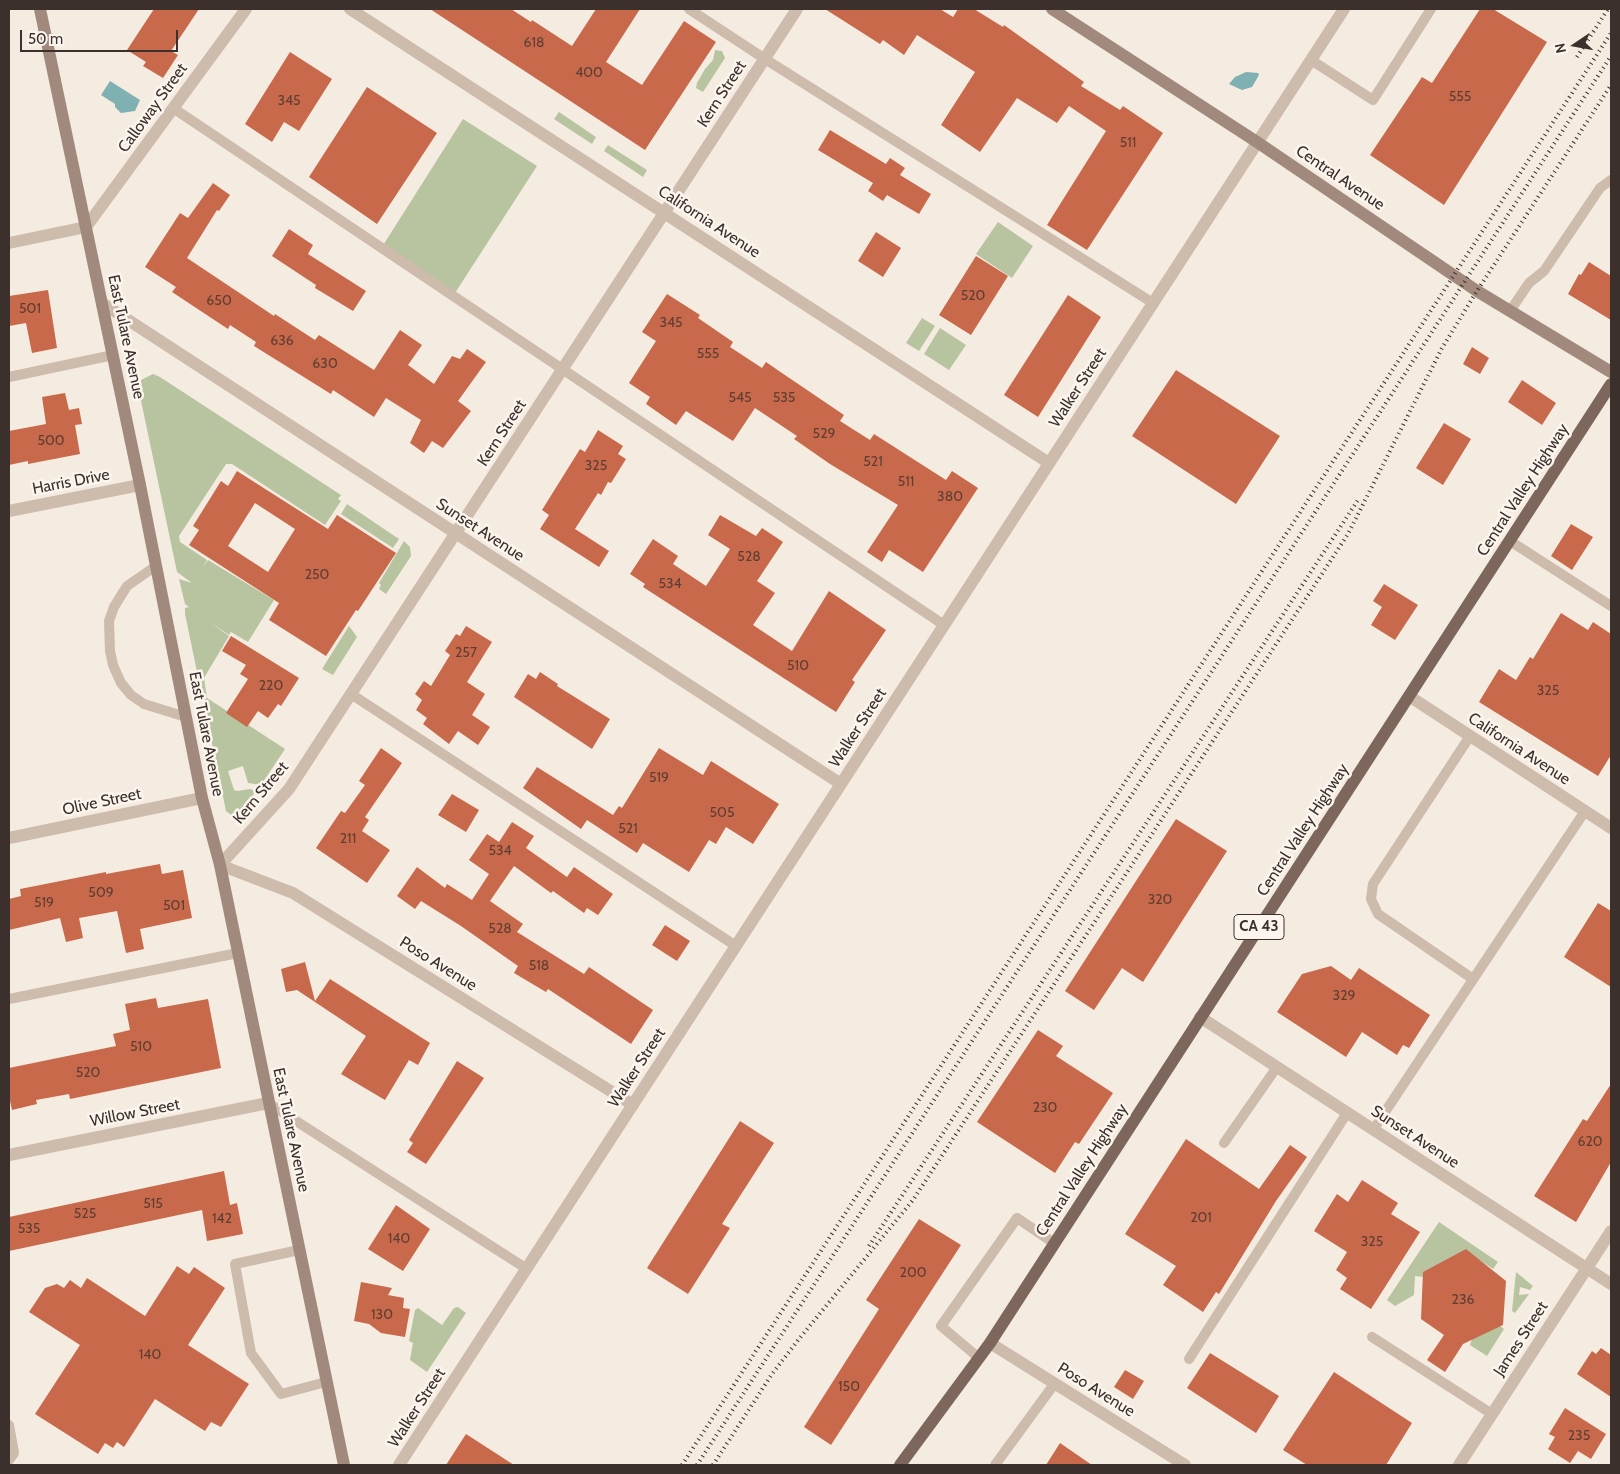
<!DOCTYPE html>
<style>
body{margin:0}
#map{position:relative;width:1620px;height:1474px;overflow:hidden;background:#f4ebe1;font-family:Cabin,sans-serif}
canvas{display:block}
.frame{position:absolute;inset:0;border:10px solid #3b302b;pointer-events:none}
.north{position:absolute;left:1550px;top:20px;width:50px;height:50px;-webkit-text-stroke:4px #fbf5ee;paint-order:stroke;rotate:258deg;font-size:14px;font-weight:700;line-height:20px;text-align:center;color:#3b302b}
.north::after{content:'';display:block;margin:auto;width:18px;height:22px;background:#3b302b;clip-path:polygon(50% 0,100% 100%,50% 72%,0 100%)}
.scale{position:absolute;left:20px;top:30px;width:158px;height:22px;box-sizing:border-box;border:2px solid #3b302b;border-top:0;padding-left:6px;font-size:15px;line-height:18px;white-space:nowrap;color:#3b302b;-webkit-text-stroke:4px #fbf5ee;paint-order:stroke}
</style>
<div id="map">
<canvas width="1620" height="1474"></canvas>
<div class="frame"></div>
<div class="north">N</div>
<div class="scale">50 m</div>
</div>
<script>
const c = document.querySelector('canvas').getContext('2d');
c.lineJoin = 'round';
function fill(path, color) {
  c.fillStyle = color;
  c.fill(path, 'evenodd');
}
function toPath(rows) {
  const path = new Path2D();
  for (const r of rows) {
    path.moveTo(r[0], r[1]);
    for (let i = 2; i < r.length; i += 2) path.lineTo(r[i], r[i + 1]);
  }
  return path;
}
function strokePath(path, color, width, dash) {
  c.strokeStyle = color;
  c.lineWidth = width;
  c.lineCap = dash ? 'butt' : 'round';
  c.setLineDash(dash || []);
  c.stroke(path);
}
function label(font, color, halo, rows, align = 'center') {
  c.font = font + ' Cabin,sans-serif';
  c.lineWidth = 5;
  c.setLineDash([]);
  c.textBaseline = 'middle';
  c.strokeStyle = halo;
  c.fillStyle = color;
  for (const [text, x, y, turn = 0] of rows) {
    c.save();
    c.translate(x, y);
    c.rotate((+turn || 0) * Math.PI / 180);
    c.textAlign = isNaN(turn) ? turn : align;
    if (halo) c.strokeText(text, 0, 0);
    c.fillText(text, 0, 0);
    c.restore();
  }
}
fill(toPath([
 [715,50,722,51,725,58,703,92,696,88,697,83,705,69,713,60],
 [559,112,596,137,592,144,554,119],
 [463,119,537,166,455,293,382,247],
 [608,145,647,170,643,177,604,151],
 [998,222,1033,246,1012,278,976,254],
 [922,318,935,326,919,351,906,343],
 [940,328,966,345,949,370,924,354],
 [153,374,160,377,341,495,338,499,341,501,325,525,232,464,226,464,179,536,180,542,207,560,202,568,208,560,274,600,248,642,231,632,229,635,210,622,229,636,204,678,207,698,285,749,261,785,248,783,243,766,228,771,234,790,237,791,250,789,255,791,246,809,249,813,240,818,235,818,226,811,185,614,185,608,189,607,185,604,179,579,192,583,177,572,139,391,141,380],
 [347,504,399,539,393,548,341,514],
 [404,541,410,547,411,556,386,594,379,589,381,585,379,583],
 [349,626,357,637,333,675,322,669],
 [1439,1222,1498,1262,1493,1269,1466,1251,1424,1277,1415,1276,1414,1295,1395,1306,1387,1300],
 [1516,1272,1533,1286,1530,1290,1520,1287,1519,1295,1529,1294,1515,1313,1512,1311],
 [458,1307,466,1313,427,1372,410,1360,413,1343,409,1341,415,1310,418,1308,442,1325,454,1308],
 [1499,1325,1504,1329,1487,1356,1470,1345,1472,1339]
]), '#b8c4a0');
fill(toPath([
 [1246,72,1258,73,1259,75,1252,87,1242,90,1229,84,1235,77],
 [110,81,140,100,135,111,121,113,115,107,115,104,101,95]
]), '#7fb0b2');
fill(toPath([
 [154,9,199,9,171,51,178,55,163,78,143,66,146,62,127,50],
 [430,9,511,9,531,22,532,20,572,46,596,9,640,9,606,62,642,85,684,21,716,42,645,150],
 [825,9,940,9,953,17,958,9,974,9,1003,27,1004,25,1084,82,1081,86,1120,110,1123,106,1163,133,1087,250,1047,225,1106,131,1069,106,1057,123,1017,98,980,152,941,125,975,72,917,35,904,55,883,40,880,44],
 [1480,9,1493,9,1547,42,1444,205,1370,155,1422,77,1432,83],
 [290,52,332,79,299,131,284,122,272,142,245,124],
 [367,87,437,133,377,224,309,177],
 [830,130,886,164,890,158,905,168,900,175,931,194,919,214,887,195,883,201,868,191,873,183,818,150],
 [213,183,230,195,219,211,217,210,187,258,274,316,275,314,315,340,319,335,374,370,400,330,422,345,408,365,434,384,452,356,460,359,467,349,486,362,458,401,471,411,443,448,432,441,424,453,410,443,421,420,386,398,374,417,333,390,331,394,254,346,256,342,230,325,228,329,172,292,176,287,145,267,180,213,188,218],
 [289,229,313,245,308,254,366,291,353,311,315,288,316,285,272,256],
 [876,232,901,248,883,277,858,261],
 [976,256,1008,276,971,335,939,315],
 [1589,262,1611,276,1611,320,1568,294,1579,274,1581,275],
 [48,290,57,348,32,353,26,323,9,326,9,296],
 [667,294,700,315,698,318,733,342,730,347,762,368,766,362,779,371,844,415,840,421,870,440,874,434,946,480,952,471,978,488,923,572,889,550,882,562,867,552,898,505,830,464,794,439,797,436,755,408,733,441,686,411,676,425,646,404,650,397,629,383,656,341,642,332],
 [1068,295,1101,317,1038,417,1004,395],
 [1472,347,1489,358,1480,374,1463,364],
 [1176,370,1280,436,1236,504,1132,436],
 [1522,380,1556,403,1542,425,1508,402],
 [65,393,69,410,79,408,82,424,75,425,80,454,28,464,28,461,9,465,9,431,46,424,42,397],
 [1444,423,1471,439,1443,485,1416,468],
 [598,430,623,446,618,454,626,459,611,483,608,482,601,495,598,493,575,529,609,551,599,567,540,529,549,515,542,510,580,449,585,452],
 [237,471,328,529,337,515,396,553,358,611,356,610,326,656,269,620,279,603,189,545,199,530,193,526,221,481,228,486],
 [255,503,295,529,268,572,228,546],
 [720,515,756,536,762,528,783,542,757,581,775,593,753,625,792,651,829,591,886,630,852,680,855,682,836,712,643,587,645,584,630,574,653,539,678,556,673,564,706,586,730,549,708,535],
 [1571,524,1593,537,1572,570,1551,556],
 [1384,584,1418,605,1395,640,1371,625,1382,607,1373,601],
 [1561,613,1588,630,1593,622,1611,634,1611,755,1598,776,1479,702,1499,669,1516,680,1530,657,1533,659],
 [466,626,492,642,467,682,485,694,472,715,490,727,478,745,458,731,449,744,423,724,427,718,416,710,422,700,415,694,424,681,431,686,450,655,445,651,456,634,460,636],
 [231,636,299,678,281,706,278,704,268,718,258,711,247,727,226,713,248,679,240,674,246,665,222,651],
 [540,672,558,684,557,686,610,719,592,749,514,697,528,674,536,679],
 [381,748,402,763,365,817,369,820,362,831,390,850,367,883,316,848,341,811,345,813,365,785,359,781],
 [659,748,703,775,711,761,779,804,753,844,726,827,716,844,709,840,689,872,643,843,637,853,587,820,581,829,523,788,537,767,613,815,619,806,622,808],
 [452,794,479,810,466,832,438,815],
 [1176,819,1227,851,1143,982,1122,968,1094,1010,1065,991],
 [512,822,534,836,526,848,567,877,574,867,613,894,598,915,587,908,584,913,553,891,551,893,514,866,490,901,523,924,517,932,584,974,589,967,653,1010,631,1044,548,989,546,992,514,973,518,966,461,926,421,901,415,909,397,896,417,867,445,888,447,884,472,900,489,874,469,860,487,834,499,842],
 [160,864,162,874,183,870,192,918,140,929,144,949,126,953,117,911,79,918,83,938,66,942,60,918,9,930,9,899,21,896,20,889,106,872,106,874],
 [1598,903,1611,911,1611,987,1564,957],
 [665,925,690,941,677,961,652,945],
 [305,962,315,1001,330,979,430,1043,418,1065,409,1060,385,1100,341,1074,366,1036,297,990,286,992,281,969],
 [1331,966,1351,980,1359,968,1430,1015,1409,1048,1403,1045,1397,1055,1362,1032,1346,1057,1277,1012,1302,974],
 [156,998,158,1008,208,999,221,1068,70,1099,69,1094,36,1100,37,1104,12,1110,9,1096,9,1068,116,1046,113,1034,130,1030,125,1004],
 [1038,1030,1063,1046,1056,1056,1113,1093,1079,1144,1075,1142,1055,1173,977,1122],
 [457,1061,484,1078,426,1164,407,1152,413,1143,409,1140],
 [1611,1084,1611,1162,1576,1222,1534,1196,1583,1119,1587,1121],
 [740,1121,774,1143,722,1224,730,1228,688,1294,647,1268],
 [1186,1139,1259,1189,1290,1145,1307,1157,1276,1201,1219,1294,1216,1292,1203,1312,1163,1285,1176,1266,1125,1234],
 [224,1171,230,1205,237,1203,243,1234,207,1241,202,1210,9,1251,9,1217],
 [1362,1180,1398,1203,1391,1214,1420,1232,1371,1309,1340,1289,1347,1278,1336,1270,1347,1252,1314,1231,1337,1194,1348,1202],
 [396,1205,430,1229,403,1271,368,1249],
 [919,1219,961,1245,831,1445,804,1427,879,1309,866,1300],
 [1466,1249,1506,1281,1503,1325,1463,1344,1445,1372,1427,1360,1444,1335,1421,1319,1423,1272],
 [177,1266,189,1274,194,1267,225,1288,188,1345,249,1384,221,1427,211,1422,205,1431,155,1399,124,1447,117,1442,113,1448,105,1443,98,1454,35,1414,80,1345,29,1312,45,1288,57,1284,64,1288,70,1280,81,1288,87,1278,145,1316],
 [361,1282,392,1288,388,1295,404,1298,403,1308,410,1309,405,1337,381,1333,369,1324,354,1321],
 [1601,1348,1611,1355,1611,1397,1577,1374,1592,1351,1596,1354],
 [1210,1353,1279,1396,1256,1433,1187,1388],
 [1125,1370,1144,1381,1133,1399,1114,1387],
 [1334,1372,1412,1423,1386,1465,1307,1465,1283,1450],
 [1565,1408,1606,1434,1591,1459,1578,1451,1570,1463,1548,1449,1555,1437,1549,1434],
 [466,1434,514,1465,446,1465],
 [1060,1443,1092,1465,1046,1465]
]), '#c8694b');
strokePath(toPath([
 [689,9,765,59,1153,303],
 [1311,60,1373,100,1431,9],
 [173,108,944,625],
 [1510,311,1529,283,1544,271,1600,188,1611,180],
 [9,377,113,355],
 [1510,541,1611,606],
 [156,566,127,586,114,607,109,621,110,651,113,665,121,683,131,695,144,704,186,717],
 [351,694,736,946],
 [1470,736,1373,884,1371,899,1378,914,1473,979],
 [9,999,238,953],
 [268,1103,527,1269],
 [1373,1130,1585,811],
 [1224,1143,1277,1067],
 [299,1250,235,1264,251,1353,281,1394,326,1382],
 [1372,1337,1492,1414],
 [979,1358,941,1326,1017,1218,1054,1243],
 [1189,1359,1347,1113],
 [9,1425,14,1453,9,1460],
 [995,1465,1055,1383]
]), '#cdbbac', 10);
strokePath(toPath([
 [350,9,1049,463],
 [9,243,86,227,246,9],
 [102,303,841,784],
 [9,511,140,485],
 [1409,696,1611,828],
 [9,838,202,798],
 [1200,1017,1611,1284],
 [633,1105,293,893,220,865,289,789,797,9],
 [9,1155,268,1103],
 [990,1343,1185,1465],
 [399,1465,1344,9],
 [1459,1465,1611,1231]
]), '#cdbbac', 12);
strokePath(toPath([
 [40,9,140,485,202,798,220,865,344,1465],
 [1052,9,1257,142,1477,291,1611,372]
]), '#a18a7d', 12);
strokePath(toPath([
 [900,1465,990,1343,1611,384]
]), '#7d675c', 12);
strokePath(toPath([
 [1577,57,1608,9],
 [869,1246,1358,500],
 [682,1465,1611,33],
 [697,1465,1611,56],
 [713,1465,772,1374,799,1339,913,1200,1348,534,1442,348,1477,291,1611,85]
]), '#3b302b', 4, [1, 4]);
label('14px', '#5e3e33', null, [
 ["618",534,43],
 ["400",589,73],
 ["555",1460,97],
 ["345",289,101],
 ["511",1128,143],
 ["520",973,296],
 ["650",219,301],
 ["501",30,309],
 ["345",671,323],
 ["636",282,341],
 ["555",708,354],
 ["630",325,364],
 ["545",740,398],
 ["535",784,398],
 ["529",824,434],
 ["500",51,441],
 ["521",873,462],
 ["325",596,466],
 ["511",906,482],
 ["380",950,497],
 ["528",749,557],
 ["250",317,575],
 ["534",670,584],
 ["257",466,653],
 ["510",798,666],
 ["220",271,686],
 ["325",1548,691],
 ["519",659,778],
 ["505",722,813],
 ["521",628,829],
 ["211",348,839],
 ["534",500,851],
 ["509",101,893],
 ["320",1160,900],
 ["519",44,903],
 ["501",174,906],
 ["528",500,929],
 ["518",539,966],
 ["329",1344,996],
 ["510",141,1047],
 ["520",88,1073],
 ["230",1045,1108],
 ["620",1590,1142],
 ["515",153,1204],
 ["525",85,1214],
 ["201",1201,1218],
 ["142",222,1219],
 ["535",29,1229],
 ["140",399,1239],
 ["325",1372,1242],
 ["200",913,1273],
 ["236",1463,1300],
 ["130",382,1315],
 ["140",150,1355],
 ["150",849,1387],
 ["235",1579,1436]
]);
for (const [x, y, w] of [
 [1259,927,50]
]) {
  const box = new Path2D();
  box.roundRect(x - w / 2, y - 12.5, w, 25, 4);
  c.fillStyle = '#fbf5ee';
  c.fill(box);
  strokePath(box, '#3b302b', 1);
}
label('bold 15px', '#3b302b', null, [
 ["CA 43",1259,927]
]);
label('16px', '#3b302b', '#fbf5ee', [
 ["Kern Street",722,94,-57],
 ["Calloway Street",153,108,-54],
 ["Central Avenue",1340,178,34],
 ["California Avenue",709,222,33],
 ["East Tulare Avenue",126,337,78],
 ["Walker Street",1078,388,-57],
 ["Kern Street",502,433,-57],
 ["Harris Drive",71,482,-11],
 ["Central Valley Highway",1523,490,-57],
 ["Sunset Avenue",480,530,33],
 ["Walker Street",858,728,-57],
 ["East Tulare Avenue",206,734,79],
 ["California Avenue",1519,749,33],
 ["Kern Street",261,793,-50],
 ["Olive Street",102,802,-12],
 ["Central Valley Highway",1303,830,-57],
 ["Poso Avenue",438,964,32],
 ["Walker Street",637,1068,-57],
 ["Willow Street",135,1113,-11],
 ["East Tulare Avenue",291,1130,78],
 ["Sunset Avenue",1415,1137,33],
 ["Central Valley Highway",1082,1170,-57],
 ["James Street",1521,1339,-57],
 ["Poso Avenue",1096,1390,32],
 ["Walker Street",417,1408,-57]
]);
</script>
